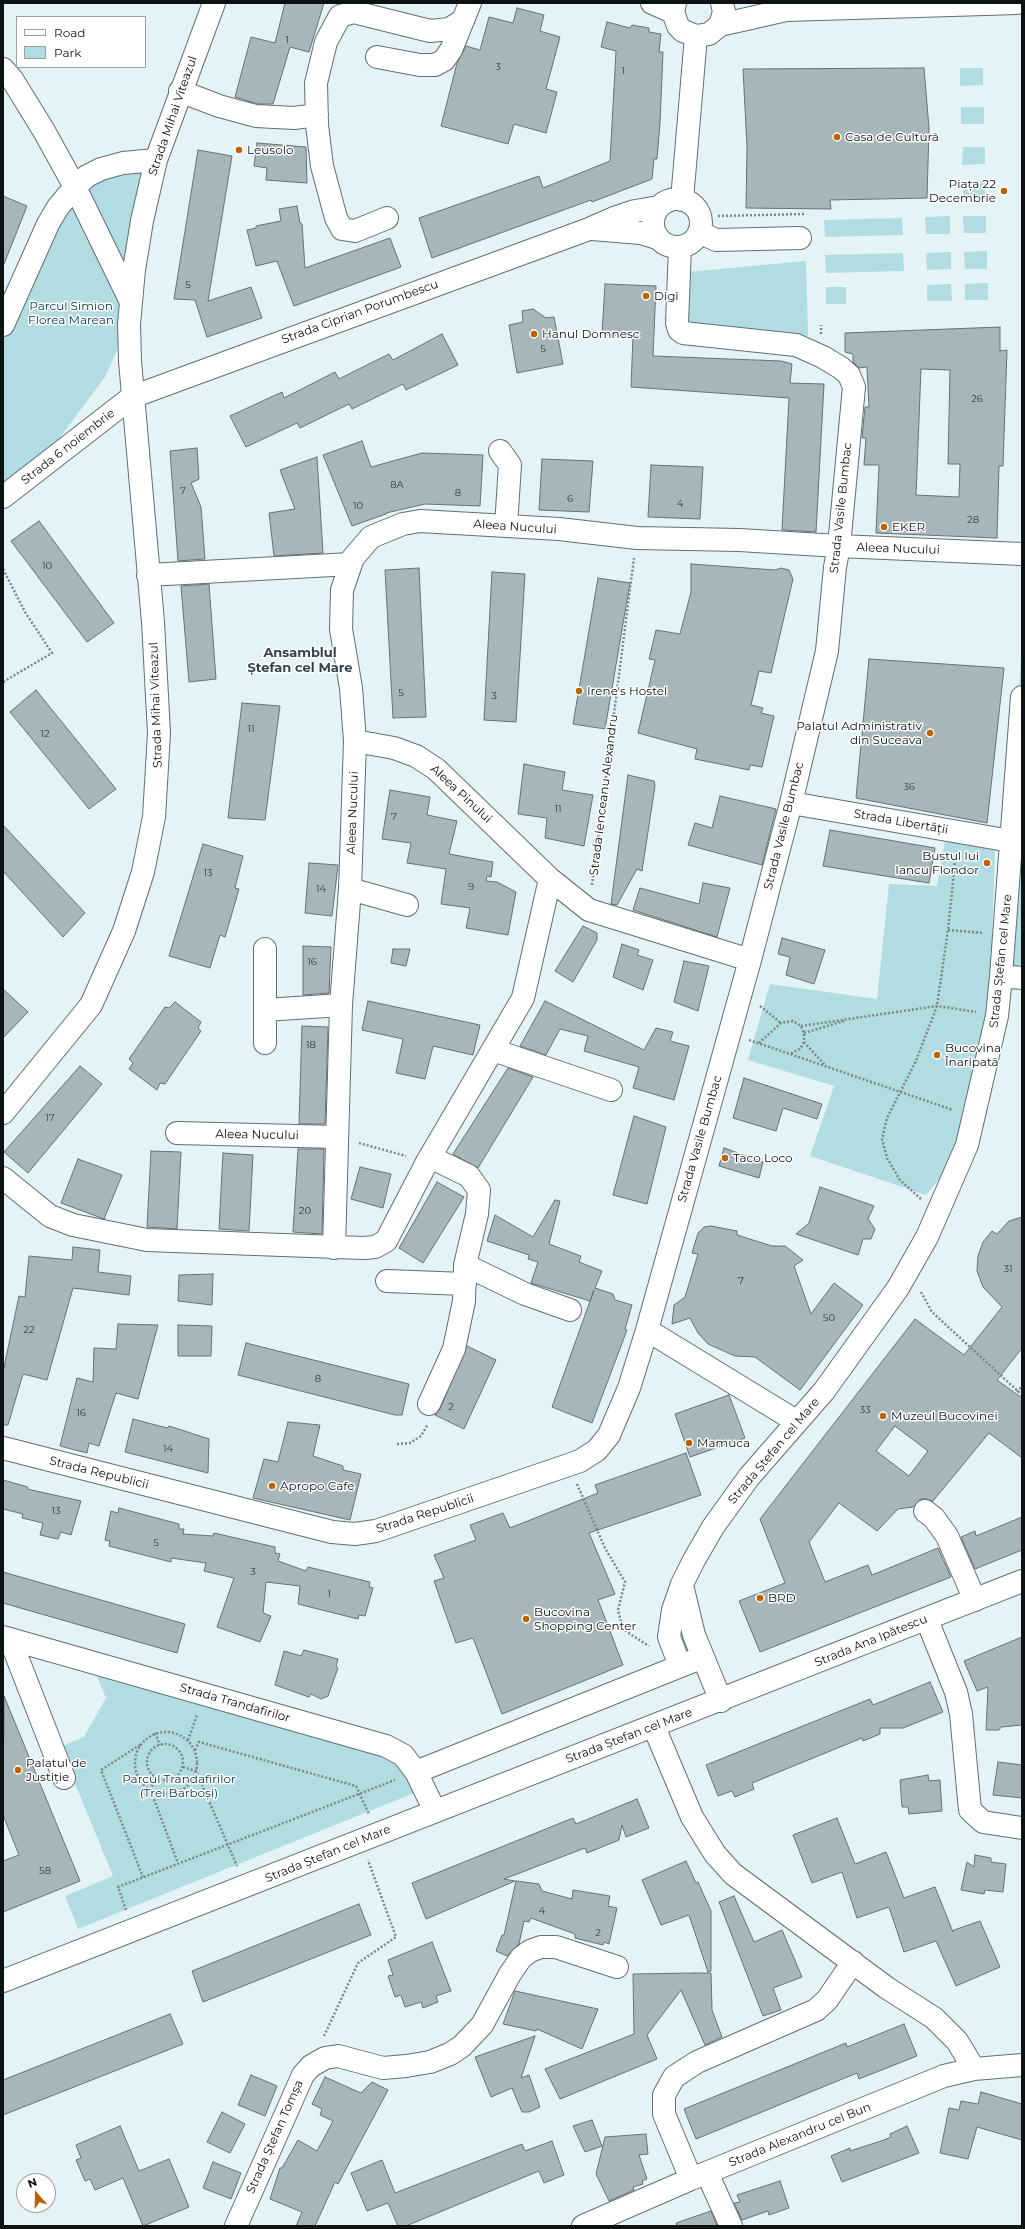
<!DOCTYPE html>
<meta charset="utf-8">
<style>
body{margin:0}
#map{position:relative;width:1025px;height:2229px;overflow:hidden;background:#e4f4f6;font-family:Montserrat,sans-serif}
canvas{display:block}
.frame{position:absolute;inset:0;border:4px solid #0c1112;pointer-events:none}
.legend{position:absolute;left:16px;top:16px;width:130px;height:52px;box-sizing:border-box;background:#fff;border:1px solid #9ea0a0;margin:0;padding:5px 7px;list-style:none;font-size:12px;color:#0c1112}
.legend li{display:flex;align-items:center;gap:8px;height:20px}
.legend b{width:20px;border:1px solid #9ea0a0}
.north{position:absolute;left:16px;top:2173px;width:40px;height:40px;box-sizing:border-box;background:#fff;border:1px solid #9ea0a0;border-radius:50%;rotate:340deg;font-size:11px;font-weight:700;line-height:16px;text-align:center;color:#0c1112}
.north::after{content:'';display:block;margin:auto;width:14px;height:18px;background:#bc6300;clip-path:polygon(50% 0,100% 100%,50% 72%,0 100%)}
</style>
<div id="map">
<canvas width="1025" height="2229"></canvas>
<div class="frame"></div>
<ul class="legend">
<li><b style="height:5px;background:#fff"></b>Road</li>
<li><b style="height:11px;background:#b1dce2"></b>Park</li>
</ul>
<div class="north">N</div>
</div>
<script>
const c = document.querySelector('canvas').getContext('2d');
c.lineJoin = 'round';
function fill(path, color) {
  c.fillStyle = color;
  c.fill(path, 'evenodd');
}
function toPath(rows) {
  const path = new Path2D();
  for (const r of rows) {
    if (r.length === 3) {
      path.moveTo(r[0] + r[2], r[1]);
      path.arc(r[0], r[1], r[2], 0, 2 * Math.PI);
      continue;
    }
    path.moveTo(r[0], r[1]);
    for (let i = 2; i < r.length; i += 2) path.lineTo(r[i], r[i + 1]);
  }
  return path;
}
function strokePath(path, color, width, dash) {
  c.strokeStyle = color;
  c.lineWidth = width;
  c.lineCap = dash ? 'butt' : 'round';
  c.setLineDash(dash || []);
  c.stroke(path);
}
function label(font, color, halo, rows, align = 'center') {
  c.font = font + ' Montserrat,sans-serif';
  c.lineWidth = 3;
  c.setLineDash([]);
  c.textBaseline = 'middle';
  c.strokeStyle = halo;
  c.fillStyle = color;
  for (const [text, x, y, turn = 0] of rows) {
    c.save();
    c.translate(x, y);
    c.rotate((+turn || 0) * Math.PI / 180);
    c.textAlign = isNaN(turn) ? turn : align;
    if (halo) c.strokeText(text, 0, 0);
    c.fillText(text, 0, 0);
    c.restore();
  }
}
fill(toPath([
 [960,68,983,68,983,85,960,86],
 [961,107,984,107,984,124,961,124],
 [963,147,985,147,985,164,962,165],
 [156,160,129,324,105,377,55,444,3,482,3,325,75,187],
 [985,182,985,199,963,200,963,183],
 [950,216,950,234,926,234,925,217],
 [963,216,986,216,986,233,964,233],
 [902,218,903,235,825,237,824,220],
 [987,251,987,269,965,269,964,252],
 [951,252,951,269,927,270,926,253],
 [903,253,904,271,826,273,825,255],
 [806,261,808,336,686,324,687,272],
 [988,283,988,300,965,300,965,284],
 [951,284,952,301,927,301,927,285],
 [826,287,846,287,846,304,826,304],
 [1022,641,1022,978,1001,976],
 [945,841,995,850,988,1058,967,1145,926,1195,810,1156,834,1086,748,1060,770,984,877,999,889,884,937,886],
 [91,1663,386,1746,419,1791,78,1929,65,1896,113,1876,60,1747,84,1737,106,1698]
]), '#b1dce2');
const building = toPath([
 [285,3,324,3,309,52,290,47,273,104,258,104,235,97,251,37,275,43,285,3],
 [517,8,544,15,540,31,560,37,546,89,557,92,546,133,514,124,508,144,441,126,457,63,466,46,480,50,489,17,513,23,517,8],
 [607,22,630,28,632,25,649,28,649,32,661,34,659,52,663,52,660,123,657,159,654,159,652,179,592,202,591,200,432,258,419,218,539,176,543,188,610,161,616,51,601,47,607,22],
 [924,68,929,128,927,198,830,200,831,209,746,208,747,147,743,69,924,68],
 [257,143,306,147,307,183,266,180,267,168,254,166,257,143],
 [198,150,232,156,208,301,251,287,262,318,207,337,195,300,174,299,198,150],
 [3,196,27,206,4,264,3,264,3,196],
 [297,206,300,223,302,224,305,268,390,238,401,267,294,306,277,261,256,266,247,230,256,228,256,226,281,221,279,209,297,206],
 [605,284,656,286,653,356,781,361,792,364,790,383,824,384,816,532,782,530,789,398,631,387,633,336,602,334,605,284],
 [533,309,546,318,554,317,563,364,517,373,509,325,523,322,522,311,533,309],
 [1000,327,1000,351,1007,350,1003,466,999,466,997,538,876,533,879,465,864,465,866,438,862,438,865,407,869,407,867,367,859,368,853,362,853,354,845,352,845,333,1000,327],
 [921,369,950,370,948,464,960,464,959,497,916,495,921,369],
 [442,334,458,365,406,390,403,384,352,409,349,404,300,428,297,423,246,447,230,416,282,392,284,398,335,372,339,379,389,354,393,360,442,334],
 [362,441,371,467,422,453,483,455,480,506,425,504,386,513,386,514,352,526,323,455,362,441],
 [197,448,199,479,191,483,201,507,205,559,178,561,170,451,197,448],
 [317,457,323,553,274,556,269,513,295,509,280,470,317,457],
 [542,459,593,461,589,512,539,510,542,459],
 [651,465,703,467,700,519,648,517,651,465],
 [39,521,114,623,87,642,11,541,39,521],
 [691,564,775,570,781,568,789,570,793,579,771,673,759,671,751,705,763,708,761,713,774,716,762,767,750,765,749,770,695,759,697,749,638,733,655,660,649,659,656,630,680,634,691,592,691,564],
 [419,568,426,717,393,718,385,570,419,568],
 [492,572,525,574,516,722,484,720,492,572],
 [598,578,630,583,605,729,573,724,598,578],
 [209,584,216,679,189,682,181,586,209,584],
 [869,659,1004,668,987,823,856,798,869,659],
 [36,690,116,789,89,809,10,712,36,690],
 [242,703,280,706,265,820,228,818,242,703],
 [524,764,565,772,562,790,593,795,584,846,545,838,547,818,518,814,524,764],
 [628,775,654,781,655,786,642,871,637,869,617,905,611,904,628,775],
 [390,790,430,797,427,815,457,821,449,854,493,862,491,877,487,876,486,881,497,882,516,892,508,935,466,928,470,908,441,904,446,869,407,863,411,843,382,839,390,790],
 [720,796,776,809,762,865,688,845,695,823,712,828,720,796],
 [3,825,85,913,63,937,3,871,3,825],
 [830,830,935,848,929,883,823,866,830,830],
 [203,844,243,856,235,888,239,889,233,910,225,937,220,935,210,968,169,956,203,844],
 [309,863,338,865,332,916,305,913,309,863],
 [703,883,730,888,717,937,633,910,640,888,699,904,703,883],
 [583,926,597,933,597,940,573,982,555,971,583,926],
 [782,938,825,950,814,984,786,975,790,957,778,954,782,938],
 [622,944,639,950,637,955,653,960,643,990,613,977,622,944],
 [303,946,331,947,329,993,303,995,303,946],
 [393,949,410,949,406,966,391,963,393,949],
 [684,961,709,966,698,1011,674,1002,684,961],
 [3,989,28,1012,3,1038,3,989],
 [368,1001,480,1025,473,1055,433,1046,425,1079,396,1073,403,1039,362,1030,368,1001],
 [545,1001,644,1050,656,1028,673,1032,670,1041,689,1046,674,1100,633,1088,639,1067,584,1051,588,1036,560,1029,546,1055,520,1046,545,1001],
 [175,1002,201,1022,198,1028,201,1031,165,1084,160,1083,157,1090,129,1069,133,1063,129,1059,165,1007,169,1008,175,1002],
 [302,1026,328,1027,325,1124,299,1124,302,1026],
 [80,1066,102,1084,28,1173,4,1152,80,1066],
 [508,1068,533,1077,478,1168,453,1154,508,1068],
 [744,1078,822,1104,817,1119,783,1108,776,1131,733,1118,744,1078],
 [634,1116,666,1127,647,1204,613,1195,634,1116],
 [724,1148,763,1162,759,1178,719,1166,724,1148],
 [298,1149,324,1149,322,1234,293,1232,298,1149],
 [151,1151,181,1152,177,1229,147,1227,151,1151],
 [223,1153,253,1155,249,1231,219,1229,223,1153],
 [78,1159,122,1175,104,1219,61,1203,78,1159],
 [360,1167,391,1174,383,1208,351,1199,360,1167],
 [437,1182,464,1197,423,1263,399,1248,437,1182],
 [820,1187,874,1206,868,1219,875,1229,871,1239,863,1239,858,1255,796,1234,809,1223,820,1187],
 [555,1200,560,1201,549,1244,581,1256,579,1262,602,1271,595,1288,613,1294,615,1300,632,1305,625,1329,627,1330,592,1423,552,1407,594,1290,590,1301,531,1283,538,1262,528,1259,529,1255,487,1241,495,1215,533,1237,555,1200],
 [1022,1217,1022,1348,997,1380,1022,1398,1022,1458,989,1433,933,1501,927,1499,921,1499,913,1507,898,1509,877,1531,839,1503,809,1542,825,1582,868,1565,872,1575,938,1548,951,1577,760,1652,739,1601,785,1583,760,1519,915,1319,964,1355,1002,1307,983,1287,977,1271,978,1256,983,1242,992,1231,997,1234,1009,1221,1022,1217],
 [895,1426,928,1451,909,1476,876,1451,895,1426],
 [711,1226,737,1231,737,1235,772,1246,785,1246,803,1260,794,1266,811,1314,834,1283,863,1305,800,1390,755,1357,735,1356,708,1344,698,1333,690,1318,672,1324,674,1305,685,1297,698,1254,692,1253,698,1233,704,1227,711,1226],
 [73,1247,100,1250,98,1272,131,1276,129,1295,73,1288,47,1380,23,1374,8,1425,3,1425,3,1372,19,1296,25,1297,29,1256,72,1260,73,1247],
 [213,1274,212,1305,178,1301,179,1275,213,1274],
 [118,1324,158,1325,138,1399,116,1393,99,1446,89,1443,87,1453,60,1446,77,1378,93,1382,94,1348,116,1349,118,1324],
 [178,1325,212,1326,211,1356,178,1356,178,1325],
 [246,1343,409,1384,402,1415,395,1415,238,1375,246,1343],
 [467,1346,496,1360,464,1429,435,1415,440,1409,467,1346],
 [729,1395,745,1438,690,1457,675,1414,729,1395],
 [133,1419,167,1428,169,1426,209,1439,208,1473,125,1452,133,1419],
 [288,1422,320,1425,313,1456,343,1466,343,1470,361,1474,350,1520,253,1498,264,1459,278,1462,288,1422],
 [686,1453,701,1495,589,1533,615,1594,598,1600,623,1665,502,1714,473,1638,456,1643,434,1581,444,1578,434,1555,476,1540,470,1525,503,1513,510,1528,598,1493,595,1485,686,1453],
 [3,1480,28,1487,27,1489,81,1501,71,1535,61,1532,58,1539,40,1535,43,1523,22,1518,23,1514,3,1509,3,1480],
 [119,1508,179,1524,179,1529,184,1529,183,1534,213,1536,214,1533,275,1547,275,1553,280,1554,278,1561,306,1571,308,1567,370,1582,369,1587,373,1588,365,1616,359,1615,358,1619,298,1604,300,1586,266,1582,263,1613,271,1616,260,1642,217,1627,234,1578,204,1571,206,1563,171,1558,171,1562,109,1546,110,1541,105,1540,111,1511,118,1513,119,1508],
 [1022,1517,1022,1550,975,1569,961,1537,975,1531,976,1536,1022,1517],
 [3,1572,185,1624,177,1653,3,1603,3,1572],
 [1022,1637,1022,1725,1001,1727,999,1730,986,1730,988,1687,977,1691,964,1661,1022,1637],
 [304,1650,338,1659,336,1666,338,1668,328,1696,321,1699,311,1694,309,1697,275,1685,284,1651,301,1656,304,1650],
 [930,1682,943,1712,903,1728,880,1728,880,1734,863,1741,862,1738,752,1783,754,1789,735,1797,732,1791,718,1796,706,1765,870,1699,873,1705,930,1682],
 [4,1696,80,1881,3,1912,3,1861,19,1855,3,1815,4,1696],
 [998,1762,1022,1765,1022,1798,993,1795,998,1762],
 [928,1775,929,1781,940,1780,942,1811,909,1814,908,1807,902,1807,900,1780,928,1775],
 [637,1799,649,1828,626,1837,622,1825,619,1840,587,1853,585,1848,504,1879,515,1881,426,1919,412,1883,573,1818,576,1824,637,1799],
 [837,1818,855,1864,886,1852,904,1898,935,1887,953,1932,954,1930,980,1921,1000,1967,956,1986,936,1941,904,1952,889,1907,857,1918,842,1872,812,1883,793,1835,837,1818],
 [975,1855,991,1858,991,1862,1006,1864,1003,1892,985,1890,984,1894,961,1890,967,1862,974,1867,975,1855],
 [686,1861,696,1883,698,1882,711,1911,711,1971,708,1972,689,1915,661,1925,642,1880,686,1861],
 [516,1881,539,1884,542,1891,572,1899,573,1890,610,1896,608,1906,617,1908,609,1944,604,1942,603,1945,575,1938,575,1934,531,1918,529,1922,524,1921,519,1944,507,1956,496,1951,502,1935,504,1935,516,1881],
 [734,1896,754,1942,782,1930,802,1977,773,1988,781,2010,763,2016,719,1902,734,1896],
 [359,1904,371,1935,203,2002,192,1971,359,1904],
 [432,1942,451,1991,436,1996,438,2002,423,2008,421,2002,405,2007,401,1995,395,1997,388,1976,393,1975,388,1960,432,1942],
 [694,1973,711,1973,712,2010,722,2037,705,2045,681,1990,647,2035,657,2059,560,2099,545,2069,634,2034,633,1974,694,1973],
 [515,1991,598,2009,582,2049,537,2029,536,2031,503,2024,515,1991],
 [170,2014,183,2044,3,2115,3,2080,170,2014],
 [904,2024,917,2056,859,2079,857,2073,696,2139,684,2109,846,2043,847,2047,904,2024],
 [535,2036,521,2078,529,2075,540,2107,529,2112,522,2112,512,2088,491,2097,475,2057,535,2036],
 [251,2075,277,2086,265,2116,238,2105,251,2075],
 [325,2077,361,2093,372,2082,388,2090,338,2184,335,2182,315,2226,296,2226,302,2212,270,2199,280,2168,282,2168,298,2140,317,2151,333,2121,320,2115,322,2109,312,2104,325,2077],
 [981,2092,1022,2104,1022,2140,977,2127,968,2159,940,2153,949,2108,959,2110,961,2101,978,2104,981,2092],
 [222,2112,245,2124,230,2153,207,2142,222,2112],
 [592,2120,602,2146,585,2152,573,2126,592,2120],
 [120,2126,139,2171,169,2159,189,2207,143,2226,123,2178,95,2190,90,2179,85,2181,76,2160,81,2158,76,2145,120,2126],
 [907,2126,919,2153,842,2182,831,2156,850,2148,850,2151,884,2140,891,2137,890,2134,907,2126],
 [646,2134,648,2154,639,2155,647,2179,642,2181,643,2184,633,2187,634,2190,609,2201,596,2174,605,2137,646,2134],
 [552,2141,564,2175,544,2183,539,2171,406,2226,398,2226,388,2203,367,2211,351,2173,382,2160,395,2193,522,2144,525,2151,552,2141],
 [213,2162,241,2173,231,2199,203,2188,213,2162],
 [780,2181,789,2208,769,2215,768,2211,742,2220,734,2203,740,2202,737,2195,780,2181],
 [711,2211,717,2226,677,2226,676,2223,711,2211]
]);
fill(building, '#a7b7b9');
strokePath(building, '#647274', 1);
const minor = toPath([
 [377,57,420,65,435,65,444,60,451,50,470,3],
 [3,69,12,79,44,131,75,187,130,300],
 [180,91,219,106,256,116,294,118,317,115],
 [677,223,24],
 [682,200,696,36],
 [387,218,355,231,342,229,336,218,322,166,317,125,316,83,326,42,340,16,354,12,430,31,449,29,462,21],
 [592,229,641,233,657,238],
 [699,232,716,240,800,238],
 [3,325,48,224,58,207,75,187,87,176,101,169,123,163,156,160],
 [500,451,510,465,506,526],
 [3,497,132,397,589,229,614,218,635,211,659,207],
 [148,575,351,564],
 [355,741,394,748,416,756,436,769,550,879,589,910,750,960],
 [791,803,1011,841],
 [350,889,407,905],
 [1001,976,1022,978],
 [265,1010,341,1005],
 [265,1043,265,949],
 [493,1050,611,1090],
 [3,1113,91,1005,124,931,143,872,154,817,159,733,153,622,130,361,129,324,134,270,142,221,156,160,214,3],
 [177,1133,337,1137],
 [3,1178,50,1216,73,1225,147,1240,364,1248,375,1247,386,1241,427,1162,523,998,550,879],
 [334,1248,341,1005,350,889,355,741,351,688,341,629,342,590,353,558,371,537,403,524,420,521,559,529,637,538,739,540,839,546,1022,554],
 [465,1265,525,1294,570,1310],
 [387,1281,465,1284],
 [647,1330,796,1421],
 [429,1404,454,1349,464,1301,465,1265,477,1214,479,1190,469,1176,430,1157],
 [3,1448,332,1532,355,1534,376,1531,580,1461,597,1450,609,1435,629,1388,647,1330,750,960,791,803,827,651,835,567,839,546,854,387,849,375,841,368,823,357,796,345,683,333,679,330,677,323,680,247],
 [925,1511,934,1518,947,1536,975,1600],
 [682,1585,694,1635,721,1701],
 [927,1620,956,1692,961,1714,970,1810,983,1822,1022,1828],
 [3,1637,386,1746,403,1755,416,1772,435,1811],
 [10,1639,64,1778],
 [680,1666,669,1637,673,1610,682,1584,694,1560,713,1527,749,1477,824,1391,898,1288,927,1237,967,1145,997,1016,1001,976,1022,697],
 [654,1727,692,1817,715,1854,733,1874,887,1988,934,2018,957,2041,974,2069],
 [416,1772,703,1657],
 [707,2173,731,2226],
 [691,2179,664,2114,664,2095,674,2077,697,2062,816,2010,827,2000,853,1962],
 [236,2226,303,2075,311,2066,325,2058,338,2056,383,2068,406,2066,430,2062,450,2054,462,2046,482,2025,510,1974,521,1958,530,1951,541,1947,556,1947,617,1967],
 [583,2226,691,2179,944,2076,974,2069,1022,2065]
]);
const major = toPath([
 [652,3,673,12],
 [675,3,673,12,678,26,683,31,696,36,709,34,720,25,724,12,722,3],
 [720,25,786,10,1018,3],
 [3,1981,1022,1581]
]);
strokePath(minor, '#616f71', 24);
strokePath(major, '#616f71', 24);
strokePath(toPath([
 [718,216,805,214],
 [821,334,821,325],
 [3,569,25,612,52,653,3,682],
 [592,885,634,558],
 [948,930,984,933],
 [760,1006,781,1023],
 [801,1026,937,1006,976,1012],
 [804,1033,844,1021],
 [749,1040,953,1110],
 [804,1042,825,1065],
 [759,1043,781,1023,793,1021,801,1026,804,1033,804,1042,800,1049,790,1054],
 [359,1143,406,1156],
 [921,1199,900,1180,887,1158,882,1139,887,1118,915,1063,937,1006,948,930,956,853],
 [921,1292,932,1312,1022,1395],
 [1017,1392,1022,1386],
 [397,1444,410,1443,421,1436,428,1424],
 [577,1484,605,1548,625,1582,618,1610,622,1626,627,1632,649,1646],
 [166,1763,31],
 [155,1733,160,1745],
 [188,1740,197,1715],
 [165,1762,18],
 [140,1745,101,1770,143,1877],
 [195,1750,199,1742,356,1786,369,1814],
 [183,1767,196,1771,237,1866],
 [157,1778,150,1789,178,1863],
 [126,1910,118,1887,395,1780],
 [324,2036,358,1963,396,1937,368,1860]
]), '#7d8789', 2.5, [2, 2]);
strokePath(minor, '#fff', 22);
strokePath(major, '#fff', 22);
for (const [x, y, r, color] of [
 [837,137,4,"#bc6300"],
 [239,150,4,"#bc6300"],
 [1004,191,4,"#bc6300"],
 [646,296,4,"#bc6300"],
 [534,334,4,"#bc6300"],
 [884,527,4,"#bc6300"],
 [579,691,4,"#bc6300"],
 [930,733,4,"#bc6300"],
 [987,863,4,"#bc6300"],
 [937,1055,4,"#bc6300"],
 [725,1158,4,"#bc6300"],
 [883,1416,4,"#bc6300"],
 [689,1443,4,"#bc6300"],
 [272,1486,4,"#bc6300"],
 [760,1598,4,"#bc6300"],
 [526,1619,4,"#bc6300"],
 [18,1770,4,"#bc6300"]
]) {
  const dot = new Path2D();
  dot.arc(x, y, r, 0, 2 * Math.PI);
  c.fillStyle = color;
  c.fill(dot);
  strokePath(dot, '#fff', 1.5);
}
label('10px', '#333a3c', null, [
 ["1",287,40],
 ["3",498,67],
 ["1",623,71],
 ["5",188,285],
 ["5",543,349],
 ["26",977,399],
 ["8A",397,485],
 ["7",183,491],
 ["8",458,493],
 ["6",570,499],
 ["4",680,504],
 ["10",358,506],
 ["28",973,520],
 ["10",47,566],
 ["5",401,693],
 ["3",494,696],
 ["11",251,729],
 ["12",45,734],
 ["36",909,787],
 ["11",558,809],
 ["7",394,817],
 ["13",208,873],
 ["9",471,887],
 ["14",321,889],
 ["16",312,962],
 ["18",311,1045],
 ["17",50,1118],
 ["20",305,1211],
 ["31",1008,1269],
 ["7",741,1281],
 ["50",829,1318],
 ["22",29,1330],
 ["8",318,1379],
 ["2",451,1407],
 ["33",865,1410],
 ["16",81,1413],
 ["14",168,1449],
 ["13",56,1511],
 ["5",156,1543],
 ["3",253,1572],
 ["1",329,1594],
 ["58",45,1871],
 ["4",542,1911],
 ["2",598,1933]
]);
label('12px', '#0c1112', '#fff', [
 ["Strada Mihai Viteazul",173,116,-71],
 ["Strada Ciprian Porumbescu",360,312,-20],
 ["Strada 6 noiembrie",68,447,-38],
 ["Strada Vasile Bumbac",841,508,-84],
 ["Aleea Nucului",515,527,4],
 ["Aleea Nucului",898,549,2],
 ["Strada Mihai Viteazul",156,705,-92],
 ["Aleea Pinului",461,794,43],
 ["Strada Ienceanu Alexandru",604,795,-83],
 ["Aleea Nucului",353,813,-88],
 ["Strada Libertății",901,822,10],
 ["Strada Vasile Bumbac",784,826,-76],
 ["Strada Ștefan cel Mare",1001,961,-84],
 ["Aleea Nucului",257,1135,1],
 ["Strada Vasile Bumbac",700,1139,-74],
 ["Strada Ștefan cel Mare",774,1451,-50],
 ["Strada Republicii",99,1473,14],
 ["Strada Republicii",425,1514,-18],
 ["Strada Ana Ipătescu",871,1641,-22],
 ["Strada Trandafirilor",235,1703,16],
 ["Strada Ștefan cel Mare",629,1736,-21],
 ["Strada Ștefan cel Mare",328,1854,-22],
 ["Strada Alexandru cel Bun",800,2135,-22],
 ["Strada Ștefan Tomșa",275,2137,-66]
]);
label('12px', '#0c1112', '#fff', [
 ["Casa de Cultură",845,137],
 ["Leusolo",247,150],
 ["Piața 22",996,184,"right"],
 ["Decembrie",996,198,"right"],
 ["Digi",654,296],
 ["Hanul Domnesc",542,334],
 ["EKER",892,527],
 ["Irene's Hostel",587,691],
 ["Palatul Administrativ",922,726,"right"],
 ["din Suceava",922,740,"right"],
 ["Bustul lui",979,856,"right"],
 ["Iancu Flondor",979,870,"right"],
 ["Bucovina",945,1048],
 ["Înaripată",945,1062],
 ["Taco Loco",733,1158],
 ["Muzeul Bucovinei",891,1416],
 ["Mamuca",697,1443],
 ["Apropo Cafe",280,1486],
 ["BRD",768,1598],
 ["Bucovina",534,1612],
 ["Shopping Center",534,1626],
 ["Palatul de",26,1763],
 ["Justiție",26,1777]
], 'left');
label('12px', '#05353b', '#fff', [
 ["Parcul Simion",71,306],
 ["Florea Marean",71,320],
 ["Parcul Trandafirilor",179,1779],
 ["(Trei Barboși)",179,1793]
]);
label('bold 13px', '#374446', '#fff', [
 ["Ansamblul",300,653],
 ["Ștefan cel Mare",300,668]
]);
</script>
